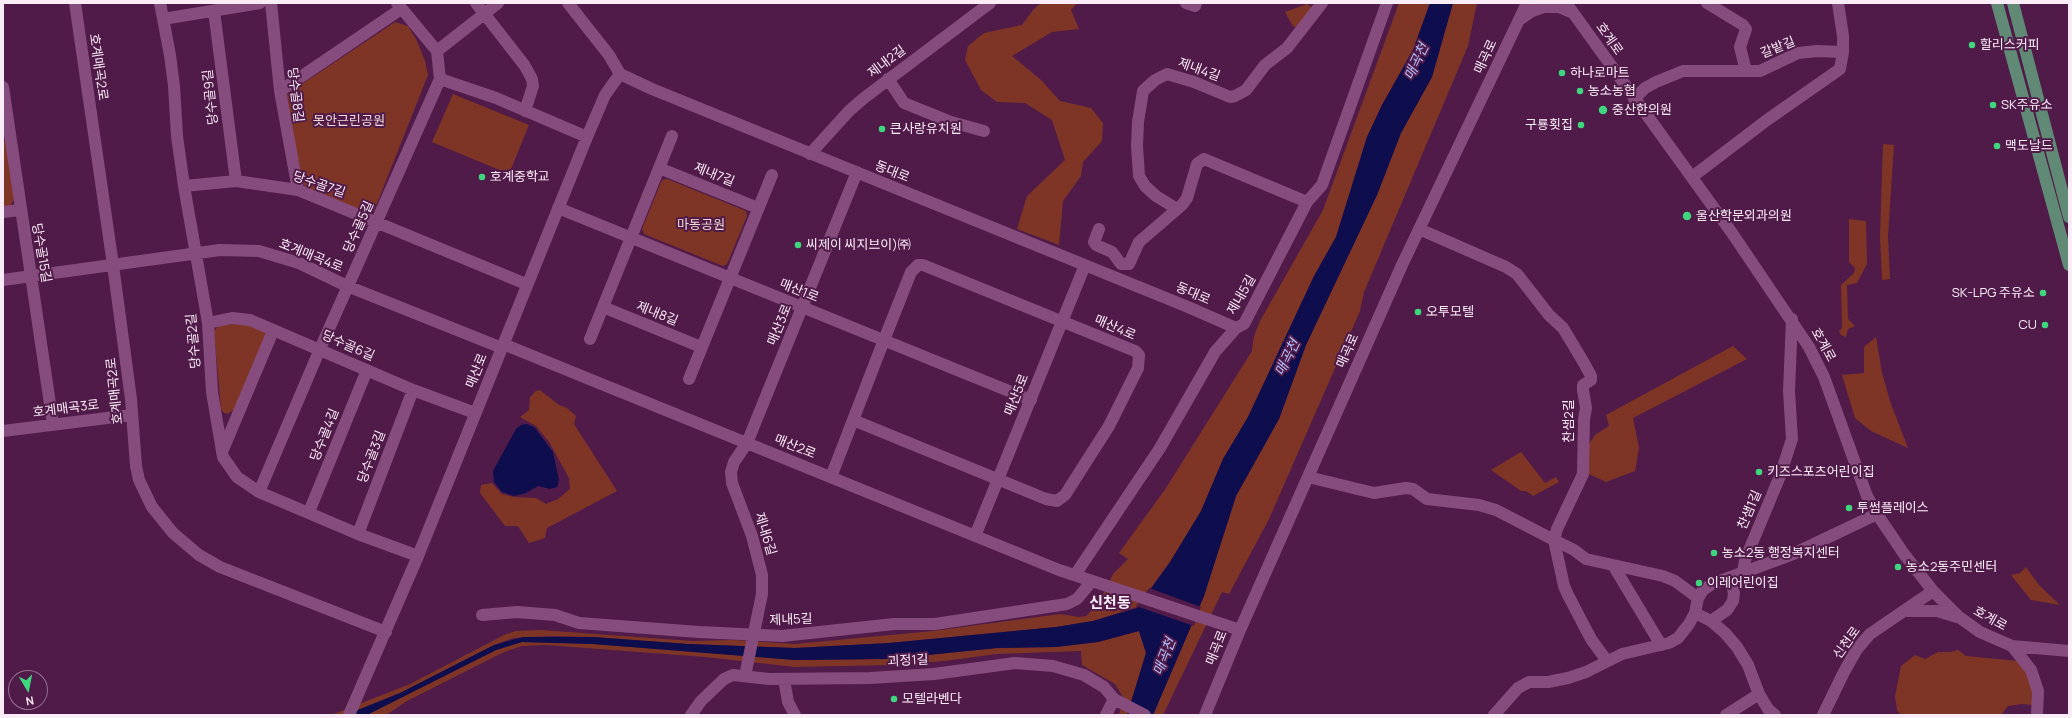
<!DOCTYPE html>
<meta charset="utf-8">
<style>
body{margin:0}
#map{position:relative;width:2072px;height:718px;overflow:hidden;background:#501b49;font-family:Manrope,sans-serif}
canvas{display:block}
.frame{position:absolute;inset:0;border:4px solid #fbedf8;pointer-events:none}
.north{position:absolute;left:8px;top:670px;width:40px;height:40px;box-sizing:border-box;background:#501b49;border:1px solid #946f8f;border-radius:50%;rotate:170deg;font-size:11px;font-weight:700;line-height:16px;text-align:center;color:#fbedf8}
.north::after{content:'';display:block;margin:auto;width:14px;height:18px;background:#3ed77d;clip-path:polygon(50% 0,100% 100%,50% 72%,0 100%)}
</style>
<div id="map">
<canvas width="2072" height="718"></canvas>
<div class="frame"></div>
<div class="north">N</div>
</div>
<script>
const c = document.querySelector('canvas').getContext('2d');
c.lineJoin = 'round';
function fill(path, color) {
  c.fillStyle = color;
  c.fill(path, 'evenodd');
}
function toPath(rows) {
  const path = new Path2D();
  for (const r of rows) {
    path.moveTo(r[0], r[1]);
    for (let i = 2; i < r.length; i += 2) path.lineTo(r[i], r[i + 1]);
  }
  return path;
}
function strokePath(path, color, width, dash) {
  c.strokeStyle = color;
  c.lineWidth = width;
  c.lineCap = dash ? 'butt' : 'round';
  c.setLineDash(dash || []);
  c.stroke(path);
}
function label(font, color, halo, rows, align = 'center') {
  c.font = font + ' Manrope,"Noto Sans KR",sans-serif';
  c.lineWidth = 4;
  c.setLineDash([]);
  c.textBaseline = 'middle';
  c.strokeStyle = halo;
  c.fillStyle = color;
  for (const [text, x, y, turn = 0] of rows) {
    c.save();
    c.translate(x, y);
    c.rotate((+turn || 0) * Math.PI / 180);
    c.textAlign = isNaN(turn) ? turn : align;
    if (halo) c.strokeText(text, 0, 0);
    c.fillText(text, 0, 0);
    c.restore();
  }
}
fill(toPath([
 [1041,3,1077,3,1071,10,1079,29,1052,32,1012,56,1041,80,1060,101,1091,108,1103,123,1102,141,1083,162,1081,176,1063,201,1059,245,1017,229,1027,196,1065,160,1052,120,1025,103,997,102,981,90,965,60,968,46,984,33,1022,25,1033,10],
 [1399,3,1430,3,1413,50,1382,105,1367,137,1336,237,1314,276,1248,417,1223,459,1201,511,1170,562,1137,607,1093,621,1056,627,889,643,795,648,688,644,593,637,551,636,513,638,494,645,400,693,367,707,345,715,331,715,410,684,506,634,516,631,541,630,692,641,733,640,795,644,933,631,1060,614,1079,617,1086,616,1099,603,1113,574,1128,559,1119,553,1166,488,1252,351,1254,336,1260,321,1323,210],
 [1453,3,1477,3,1468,46,1364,292,1360,311,1269,519,1229,594,1222,592,1163,715,1153,715,1204,596,1236,496,1279,419,1306,345,1377,195,1401,133,1432,77],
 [1307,4,1314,9,1298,29,1292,25,1285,12],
 [395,22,408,26,416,39,425,61,428,75,374,211,369,213,308,191,303,183,286,100,287,94],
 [453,94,529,125,509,174,432,142],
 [6,141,14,200,9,207,3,207,3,142],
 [1883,144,1894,145,1888,236,1890,279,1882,280,1880,236],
 [667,179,746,211,747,216,727,264,723,266,644,234,642,229,662,180],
 [1849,219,1866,221,1867,264,1857,283,1847,285,1848,319,1855,326,1848,329,1846,337,1841,335,1839,331,1842,328,1841,285,1854,273,1855,268,1849,262],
 [236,324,248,325,265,331,267,337,234,410,227,414,223,412,221,409,214,331,219,325],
 [1876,337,1882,373,1891,404,1908,448,1871,431,1855,418,1842,375,1864,373,1864,347],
 [1733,346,1747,359,1633,418,1639,448,1635,471,1606,482,1589,474,1587,447,1595,435,1609,426,1606,415],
 [540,390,559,405,567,408,576,416,574,424,617,491,547,528,545,538,529,543,518,526,505,526,480,493,481,485,492,483,502,494,514,497,536,498,546,504,558,499,570,489,569,478,549,442,536,426,520,417,529,410,530,397,536,391],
 [1521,452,1545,483,1556,477,1559,482,1533,496,1526,491,1521,491,1491,470],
 [2026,567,2039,585,2060,605,2031,600,2011,575,2020,573],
 [1139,631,1146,653,1127,715,1119,715,1123,697,1115,684,1082,665,1081,651,997,654,944,661,891,665,795,667,705,657,546,645,522,646,504,652,407,701,386,715,366,715,496,650,522,642,593,644,795,660,888,659,997,648,1056,647,1098,642],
 [1958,650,1966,656,2018,661,2025,666,2035,696,2032,705,2022,704,2008,706,2001,715,1901,715,1897,710,1895,696,1901,666,1915,655,1925,659,1938,652,1951,652]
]), '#7f3526');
fill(toPath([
 [1430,3,1453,3,1432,77,1401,133,1377,195,1306,345,1279,419,1236,496,1204,596,1153,715,1127,715,1146,653,1139,631,1098,642,1056,647,997,648,888,659,795,660,593,644,522,642,496,650,367,715,345,715,400,693,494,645,523,637,593,637,688,644,795,648,889,643,1056,627,1093,621,1137,608,1170,562,1201,511,1223,459,1248,417,1314,276,1336,237,1367,137,1382,105,1413,50],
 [527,424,535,428,553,452,559,480,557,487,550,489,538,486,526,493,514,496,502,492,494,482,493,471,516,429,521,425]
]), '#0e0d4d');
fill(toPath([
 [1149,588,1201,607,1194,626,1136,606]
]), '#501b49');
strokePath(toPath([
 [75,3,113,265,131,399,136,466,139,480,152,507,173,533,199,555,220,567,386,632],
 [160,3,170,55,174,86,177,136,184,186,208,323,212,392,223,457,237,477,259,492,358,534,418,556],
 [271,3,280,91,298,190],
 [476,3,525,66,532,79,533,86,525,111],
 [568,3,609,55,620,74,652,89,1188,307,1236,328],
 [1186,3,1195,6,1196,3],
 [1566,3,1732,233,1809,347,1824,377,1867,496,1877,514,1904,554,1933,591,1959,617,1980,632,2012,646,2069,651],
 [1707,3,1743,25,1746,29,1740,47,1746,71],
 [214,11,236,181],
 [163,19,260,3],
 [1519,20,1532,11,1544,7,1559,7,1573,13],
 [437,51,498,3],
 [440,79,496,98,587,137],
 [888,79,904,103,951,122,984,131],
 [3,87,53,424],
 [280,91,401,9],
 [1634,99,1645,88,1656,82,1683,71,1760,71,1798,53,1817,51,1843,52],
 [810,154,849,111,864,98,990,3],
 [659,168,758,208],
 [1692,177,1767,120,1840,69,1843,52,1843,36,1838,3],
 [184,186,236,181,298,190,526,284],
 [558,208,1031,400],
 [1177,209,1156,196,1145,186,1139,176,1137,146,1138,122,1143,91,1155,80,1167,74,1194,82,1230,97,1235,96,1246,90,1265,65,1287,48,1322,3],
 [3,212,20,210],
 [1099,229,1094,242,1096,245,1112,252,1121,264,1129,264,1139,242,1182,205,1187,198,1197,164,1204,159,1307,202],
 [1419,229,1506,267,1517,274,1549,315,1563,328,1584,363,1591,376,1591,380,1583,385,1583,390,1586,408,1584,419,1583,474,1557,529,1554,540,1574,550,1586,559,1613,565,1661,645],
 [3,280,220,250,259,251,299,263,347,286,502,348],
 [603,307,701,347],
 [208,323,232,318,250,320,413,390,475,413],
 [590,339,672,136],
 [503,344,1059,570,1240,630],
 [689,379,772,175],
 [3,431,131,415],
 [222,452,273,331],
 [831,477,884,340,911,272,918,265,923,265,1135,351,1139,355,1138,368,1109,426,1065,495,1057,501,1046,499,853,420],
 [1308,477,1374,493,1406,488,1413,489,1427,499,1479,505,1496,510,1554,540,1564,586,1568,595,1591,639,1607,661],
 [259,492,320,349,440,79,437,51,397,3],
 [309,512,367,370],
 [358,534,413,390],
 [975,536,1085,265],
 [1613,565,1663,576,1675,581,1698,598],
 [1743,573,1745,560,1780,476,1792,439,1789,391,1792,319],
 [1075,575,1160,448,1215,352,1236,328,1244,324,1307,202,1322,185,1387,3],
 [1904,611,1937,611,1957,617],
 [1695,613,1711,621,1725,633,1737,647,1748,665,1759,694,1768,709,1775,715],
 [482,615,517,612,555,615,579,623,699,632,782,636,894,624,935,624,1067,604,1077,599,1092,581],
 [1711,621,1727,610,1733,601,1734,593,1730,578],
 [2012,646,2031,670,2038,691,2037,715],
 [745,676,762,594,762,575,752,536,732,483,731,472,734,462,747,443,857,172],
 [784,679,788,702,795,715],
 [1114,699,1145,715],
 [349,715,418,556,587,137,605,95,620,74],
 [691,715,701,701,724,679,733,675,769,679,870,678,934,674,1015,663,1053,666,1084,675,1104,687,1114,699,1106,715],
 [1205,715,1240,630,1402,265,1527,3],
 [1494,715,1518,688,1529,682,1548,682,1568,678,1586,672,1622,654,1669,643,1678,638,1689,624,1695,613,1698,598,1703,590,1712,584,1793,554,1877,514],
 [1726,715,1759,694],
 [1823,715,1844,672,1857,649,1870,634,1933,591]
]), '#864c7d', 12);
strokePath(toPath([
 [1997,3,2069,265],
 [2013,3,2069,217]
]), '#608a75', 12);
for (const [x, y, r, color] of [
 [1972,45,4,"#3ed77d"],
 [1562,73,4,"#3ed77d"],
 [1580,91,4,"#3ed77d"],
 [1993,105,4,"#3ed77d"],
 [1603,110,5,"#3ed77d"],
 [1581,125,4,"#3ed77d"],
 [882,129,4,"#3ed77d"],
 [1997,146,4,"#3ed77d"],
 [482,177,4,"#3ed77d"],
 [1687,216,5,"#3ed77d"],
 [798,245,4,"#3ed77d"],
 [2043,293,4,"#3ed77d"],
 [1418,312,4,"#3ed77d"],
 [2045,325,4,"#3ed77d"],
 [1759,472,4,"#3ed77d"],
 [1849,508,4,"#3ed77d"],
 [1714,553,4,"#3ed77d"],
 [1898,567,4,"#3ed77d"],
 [1699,583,4,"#3ed77d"],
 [894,699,4,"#3ed77d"]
]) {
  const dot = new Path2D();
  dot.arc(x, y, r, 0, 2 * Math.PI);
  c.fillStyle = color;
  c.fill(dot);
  strokePath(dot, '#501b49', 1.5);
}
label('13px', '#fbedf8', '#501b49', [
 ["호계로",1609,39,55],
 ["갈밭길",1778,48,-22],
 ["매곡로",1486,57,-65],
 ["제내2길",887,62,-37],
 ["호계매곡2로",98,67,82],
 ["제내4길",1199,70,20],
 ["당수골8길",295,95,83],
 ["당수골9길",211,97,-96],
 ["동대로",892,172,22],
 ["제내7길",714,175,22],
 ["당수골7길",319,185,19],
 ["당수골5길",359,227,-66],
 ["당수골15길",41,253,80],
 ["호계매곡4로",311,256,22],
 ["매산1로",799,291,22],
 ["동대로",1193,294,23],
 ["제내5길",1242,295,-60],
 ["제내8길",657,314,22],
 ["매산3로",780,325,-68],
 ["매산4로",1115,328,23],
 ["당수골2길",194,341,-95],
 ["호계로",1823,345,61],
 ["당수골6길",348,346,24],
 ["매곡로",1348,351,-66],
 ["매산로",477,371,-68],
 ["호계매곡2로",115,391,-96],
 ["매산5로",1017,395,-68],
 ["호계매곡3로",66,409,-7],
 ["찬샘2길",1569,421,-90],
 ["당수골4길",325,435,-68],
 ["매산2로",795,447,22],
 ["당수골3길",372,457,-69],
 ["찬샘1길",1750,510,-67],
 ["제내6길",765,534,73],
 ["호계로",1990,619,29],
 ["제내5길",791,620,-2],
 ["신천로",1847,643,-54],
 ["매곡로",1217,648,-68],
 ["괴정1길",908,661,-3]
]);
label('13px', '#fbedf8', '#501b49', [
 ["할리스커피",1980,45],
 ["하나로마트",1570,73],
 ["농소농협",1588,91],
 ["SK주유소",2001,105],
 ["중산한의원",1612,110],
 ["구룡횟집",1573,125,"right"],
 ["큰사랑유치원",890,129],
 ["맥도날드",2005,146],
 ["호계중학교",490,177],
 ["울산학문외과의원",1696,216],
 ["씨제이 씨지브이)㈜",806,245],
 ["SK-LPG 주유소",2035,293,"right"],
 ["오투모텔",1426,312],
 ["CU",2037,325,"right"],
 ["키즈스포츠어린이집",1767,472],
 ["투썸플레이스",1857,508],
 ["농소2동 행정복지센터",1722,553],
 ["농소2동주민센터",1906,567],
 ["이레어린이집",1707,583],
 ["모텔라벤다",902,699]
], 'left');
label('13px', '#f2dad4', '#501b49', [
 ["못안근린공원",349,121],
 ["마동공원",701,225]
]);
label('italic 14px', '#b2c2fd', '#501b49', [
 ["매곡천",1417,62,-65],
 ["매곡천",1288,358,-64],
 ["매곡천",1165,657,-69]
]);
label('bold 15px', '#fbedf8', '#501b49', [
 ["신천동",1110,604]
]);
</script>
